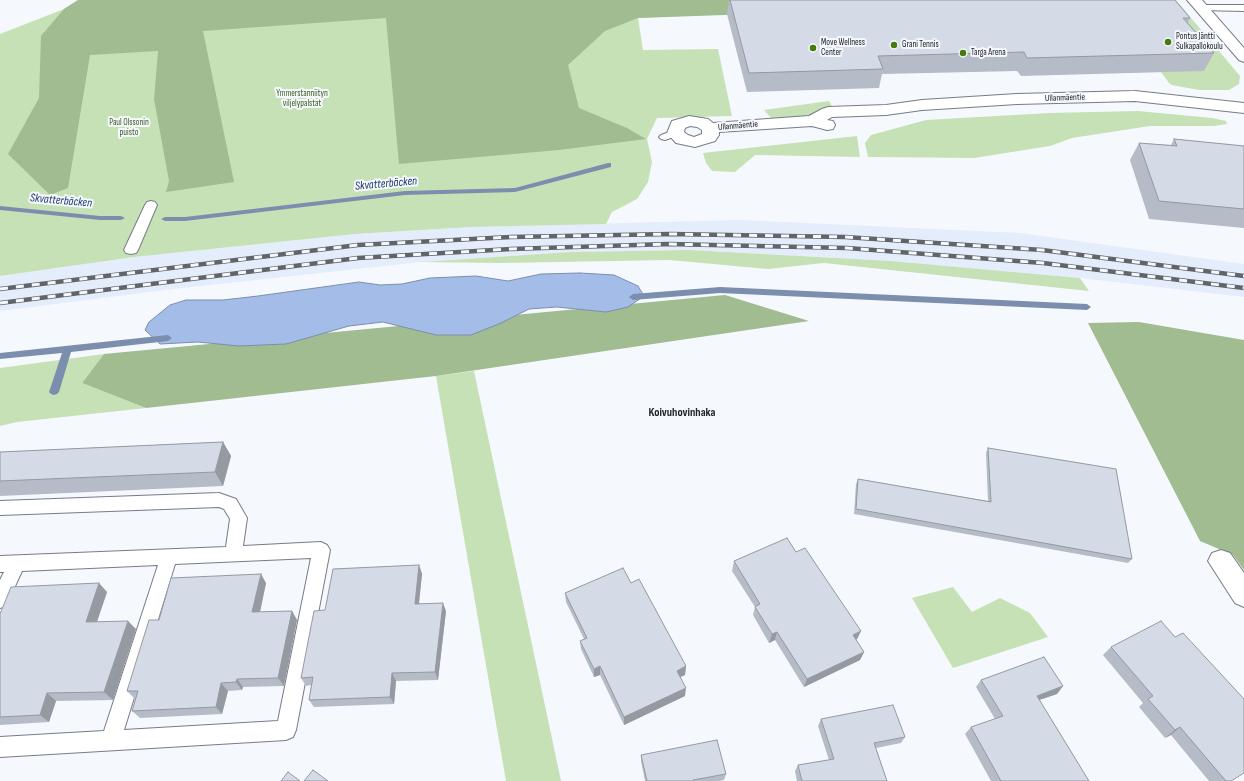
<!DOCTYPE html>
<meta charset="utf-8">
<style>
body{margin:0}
canvas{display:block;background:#f5f8fd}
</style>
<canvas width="1244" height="781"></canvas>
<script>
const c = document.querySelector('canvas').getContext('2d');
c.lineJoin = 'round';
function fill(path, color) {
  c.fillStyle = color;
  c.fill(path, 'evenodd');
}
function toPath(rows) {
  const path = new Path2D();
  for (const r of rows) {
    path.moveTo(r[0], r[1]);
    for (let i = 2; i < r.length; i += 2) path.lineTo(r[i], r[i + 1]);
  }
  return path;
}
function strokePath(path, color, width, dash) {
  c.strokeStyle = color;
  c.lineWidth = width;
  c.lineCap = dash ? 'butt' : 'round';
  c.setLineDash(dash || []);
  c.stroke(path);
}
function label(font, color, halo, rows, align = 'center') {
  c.font = font + ' "Sofia Sans Condensed",sans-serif';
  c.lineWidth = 4;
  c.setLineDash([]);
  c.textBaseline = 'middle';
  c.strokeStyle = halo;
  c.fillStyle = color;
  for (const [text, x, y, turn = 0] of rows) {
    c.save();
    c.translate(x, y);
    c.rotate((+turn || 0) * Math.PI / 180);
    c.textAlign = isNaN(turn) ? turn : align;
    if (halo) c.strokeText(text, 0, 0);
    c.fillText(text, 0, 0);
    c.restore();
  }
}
fill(toPath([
 [740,220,1020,233,1244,264,1244,297,1080,278,891,261,690,250,571,252,421,262,173,289,0,311,0,276,134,257,355,234,471,227]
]), '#e4edfc');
fill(toPath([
 [78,0,1176,0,1240,76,1239,84,1229,90,1199,90,1172,85,1169,83,1161,72,1204,70,727,14,638,18,643,50,718,49,732,116,657,118,647,139,652,162,648,182,637,199,612,212,606,224,471,227,355,234,134,257,0,276,0,34,64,9],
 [829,101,833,108,819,113,787,120,771,118,764,110],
 [1138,111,1212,118,1226,121,1227,124,1214,126,1150,126,1072,138,1050,146,974,158,868,157,865,143,871,135,926,120,1049,113],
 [857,136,860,157,755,155,735,172,712,171,706,163,703,153],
 [690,250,891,261,1080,278,1089,291,824,263,768,269,669,260,500,263,421,262,571,252],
 [104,354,82,383,146,408,17,422,0,426,0,368],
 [474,371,561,781,506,781,436,376],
 [953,587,972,612,1000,598,1030,613,1048,637,953,668,912,598]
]), '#c7e1b6');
fill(toPath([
 [78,0,1157,0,638,18,605,31,568,65,579,108,627,128,646,139,559,150,399,164,386,18,203,31,234,182,166,192,169,181,154,99,158,51,90,55,68,188,50,195,8,154,39,98,41,36,64,9],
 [725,295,809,321,436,376,146,408,82,383,104,354],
 [1139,322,1244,340,1244,570,1233,555,1200,541,1088,323]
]), '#a1bc90');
const water = toPath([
 [580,273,614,275,638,286,644,296,628,307,606,312,557,307,529,309,501,323,471,335,436,335,383,322,349,326,286,344,239,346,198,342,160,344,145,330,149,322,170,305,186,300,223,300,258,296,359,282,380,285,402,284,430,278,476,276,508,281,541,274,580,273]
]);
fill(water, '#a4bce8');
strokePath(water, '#7c8eae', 1);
fill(toPath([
 [608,163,611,163,611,167,515,192,405,195,185,221,165,221,161,219,165,217,185,217,405,191,515,188,608,163],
 [0,206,100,216,121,216,125,218,121,220,100,220,0,210,0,206],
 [720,287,1087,304,1091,307,1087,310,720,293,633,300,629,297,633,294,720,287],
 [168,335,172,338,168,341,71,352,59,392,57,394,54,395,51,394,49,392,62,353,0,359,0,353,168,335]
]), '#7c8eae');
const service = toPath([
 [1202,5,1244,5,1244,11,1199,10,1197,8,1199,6,1202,5],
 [675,130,679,131,681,133,679,135,665,140,661,139,659,137,661,135,675,130],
 [151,201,155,202,157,205,138,250,136,253,131,254,126,253,124,250,145,205,147,202,151,201],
 [219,493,236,499,247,518,243,546,321,542,327,545,330,550,296,730,293,737,286,740,0,757,0,737,104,731,158,565,22,571,6,606,0,608,0,580,4,572,0,572,0,556,226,547,230,519,224,509,219,507,0,515,0,501,219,493],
 [311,558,278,721,124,730,175,564,311,558]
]);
const minor = toPath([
 [1187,0,1202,0,1244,48,1244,62,1239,60,1187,0],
 [1221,550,1230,553,1244,573,1244,607,1235,603,1208,561,1212,553,1221,550]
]);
const tertiary = toPath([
 [1135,91,1244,103,1244,113,1135,101,1017,104,922,110,886,115,832,117,827,120,833,121,835,125,833,129,827,130,812,126,719,132,719,135,715,141,695,147,676,143,667,133,672,121,689,116,708,119,713,123,809,116,822,109,828,107,886,105,922,100,1017,94,1135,91],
 [690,126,697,127,702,130,702,134,694,137,688,135,684,132,685,128,690,126]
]);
strokePath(service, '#767c87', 2);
strokePath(minor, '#767c87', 2);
strokePath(tertiary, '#767c87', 2);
fill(service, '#fff');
fill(minor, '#fff');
fill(tertiary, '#fff');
const rail = toPath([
 [0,289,358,245,511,237,671,234,845,237,1042,250,1244,276],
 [0,303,358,258,511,249,668,244,847,248,1043,263,1244,288]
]);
strokePath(rail, '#616468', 4.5);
strokePath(rail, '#f5f8fd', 3, [8]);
fill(toPath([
 [729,0,1175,0,1190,18,1188,23,1214,53,1204,71,1021,76,1017,71,882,74,879,88,747,92,727,14],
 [1174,139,1244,146,1244,228,1149,219,1130,160,1139,143,1171,145],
 [223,442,231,456,223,486,0,496,0,452],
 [988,448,1132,559,1128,563,854,514,856,484,858,479,988,501,986,453],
 [796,552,861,631,857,639,856,640,864,652,860,660,804,687,775,640,769,643,753,615,755,607,732,571,734,561],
 [419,565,422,574,419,603,446,611,438,680,396,681,394,704,314,707,309,700,311,685,306,686,301,678,325,610],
 [266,583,260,612,292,611,297,620,284,686,243,687,242,690,228,691,222,714,140,718,132,711,135,699,127,691,159,620],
 [631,583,686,666,685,675,680,677,685,696,624,725,600,675,594,677,581,649,580,641,584,639,566,602,565,593],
 [107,592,97,622,136,629,113,700,56,701,49,722,0,725,0,614],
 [1175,637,1232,781,1209,781,1171,735,1165,738,1139,707,1143,703,1103,655,1111,647],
 [981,680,1063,686,1057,694,1039,700,1089,781,991,781,965,734,971,727,995,719,976,687],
 [821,719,905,737,901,743,876,748,887,781,797,781,795,771,798,765,829,760,818,726],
 [641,755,726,774,724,780,719,781,645,781,641,761]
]), '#b6bcc7');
fill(toPath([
 [223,442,231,456,223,486,215,472],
 [419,565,422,574,418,612,415,604],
 [261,574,266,583,258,621,252,612],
 [99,583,107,592,94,630,86,622],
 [443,603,446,611,438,680,435,672],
 [292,611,297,620,284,686,278,678],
 [128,621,136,629,113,700,104,692],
 [861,631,857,639,849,644,853,635],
 [777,632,775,640,769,643,772,634],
 [864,652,860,660,804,687,807,679],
 [600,666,600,675,594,677,594,669],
 [686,666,685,675,676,679,677,671],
 [392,673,396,681,394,704,390,697],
 [237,679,243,687,242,690,236,682],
 [221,683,228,691,222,714,216,707],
 [1063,686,1057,694,1030,703,1037,696],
 [686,688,685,696,624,725,624,717],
 [47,693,56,701,49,722,40,715],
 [1180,727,1171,735,1165,738,1175,730]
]), '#9499a2');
const building = toPath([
 [730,0,1175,0,1190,18,1183,18,1214,53,1027,58,1024,52,878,56,883,69,749,73,730,0],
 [1174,139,1244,146,1244,209,1159,201,1139,143,1177,146,1174,139],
 [223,442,215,472,0,481,0,452,223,442],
 [988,448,1116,469,1132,559,856,509,858,479,991,502,988,448],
 [787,538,796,552,805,548,861,631,853,635,864,652,807,679,777,632,772,634,755,607,760,604,734,561,787,538],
 [419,565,415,604,443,603,435,672,392,673,390,697,309,700,313,677,301,678,314,611,325,610,333,569,419,565],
 [623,568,631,583,639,579,686,666,677,671,686,688,624,717,600,666,594,669,580,641,587,638,565,593,623,568],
 [261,574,252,612,292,611,278,678,237,679,236,682,221,683,216,707,132,711,138,691,127,691,149,620,159,620,171,578,261,574],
 [99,583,86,622,128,621,104,692,47,693,40,715,0,717,0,614,11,587,99,583],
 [1161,621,1175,637,1183,633,1244,699,1244,773,1231,781,1226,781,1180,727,1175,730,1148,699,1153,696,1111,647,1161,621],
 [1044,657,1063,686,1037,696,1089,781,1001,781,971,727,1003,716,981,680,1044,657],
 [893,705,905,737,874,743,887,781,802,781,798,765,834,759,821,719,893,705],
 [717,740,726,774,693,780,693,781,647,781,641,755,717,740],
 [313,770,328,781,304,781,313,770],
 [288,772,300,781,281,781,288,772]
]);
fill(building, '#d4dbe7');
strokePath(building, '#9499a2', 1);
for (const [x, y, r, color] of [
 [1168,42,4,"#457a0c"],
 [894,45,4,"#457a0c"],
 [813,48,4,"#457a0c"],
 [963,53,4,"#457a0c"]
]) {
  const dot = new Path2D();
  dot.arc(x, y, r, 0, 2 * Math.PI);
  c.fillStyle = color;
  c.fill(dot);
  strokePath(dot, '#f5f8fd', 1.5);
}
label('9px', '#202327', '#f5f8fd', [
 ["Pontus Jäntti",1176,37],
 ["Sulkapallokoulu",1176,47],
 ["Move Wellness",821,43],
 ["Center",821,53],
 ["Grani Tennis",902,45],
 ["Targa Arena",971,53]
], 'left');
label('9px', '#3b5d20', '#f5f8fd', [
 ["Ymmerstanniityn",302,94],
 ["viljelypalstat",302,104],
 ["Paul Olssonin",129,123],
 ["puisto",129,133]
]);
label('9px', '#202327', '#f5f8fd', [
 ["Ullanmäentie",1065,98,-2],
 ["Ullanmäentie",738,126,-5]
]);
label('italic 12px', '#1d396d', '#f5f8fd', [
 ["Skvatterbäcken",386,184,-5],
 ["Skvatterbäcken",61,201,5]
]);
label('bold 12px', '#202327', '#f5f8fd', [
 ["Koivuhovinhaka",682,413]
]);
</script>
